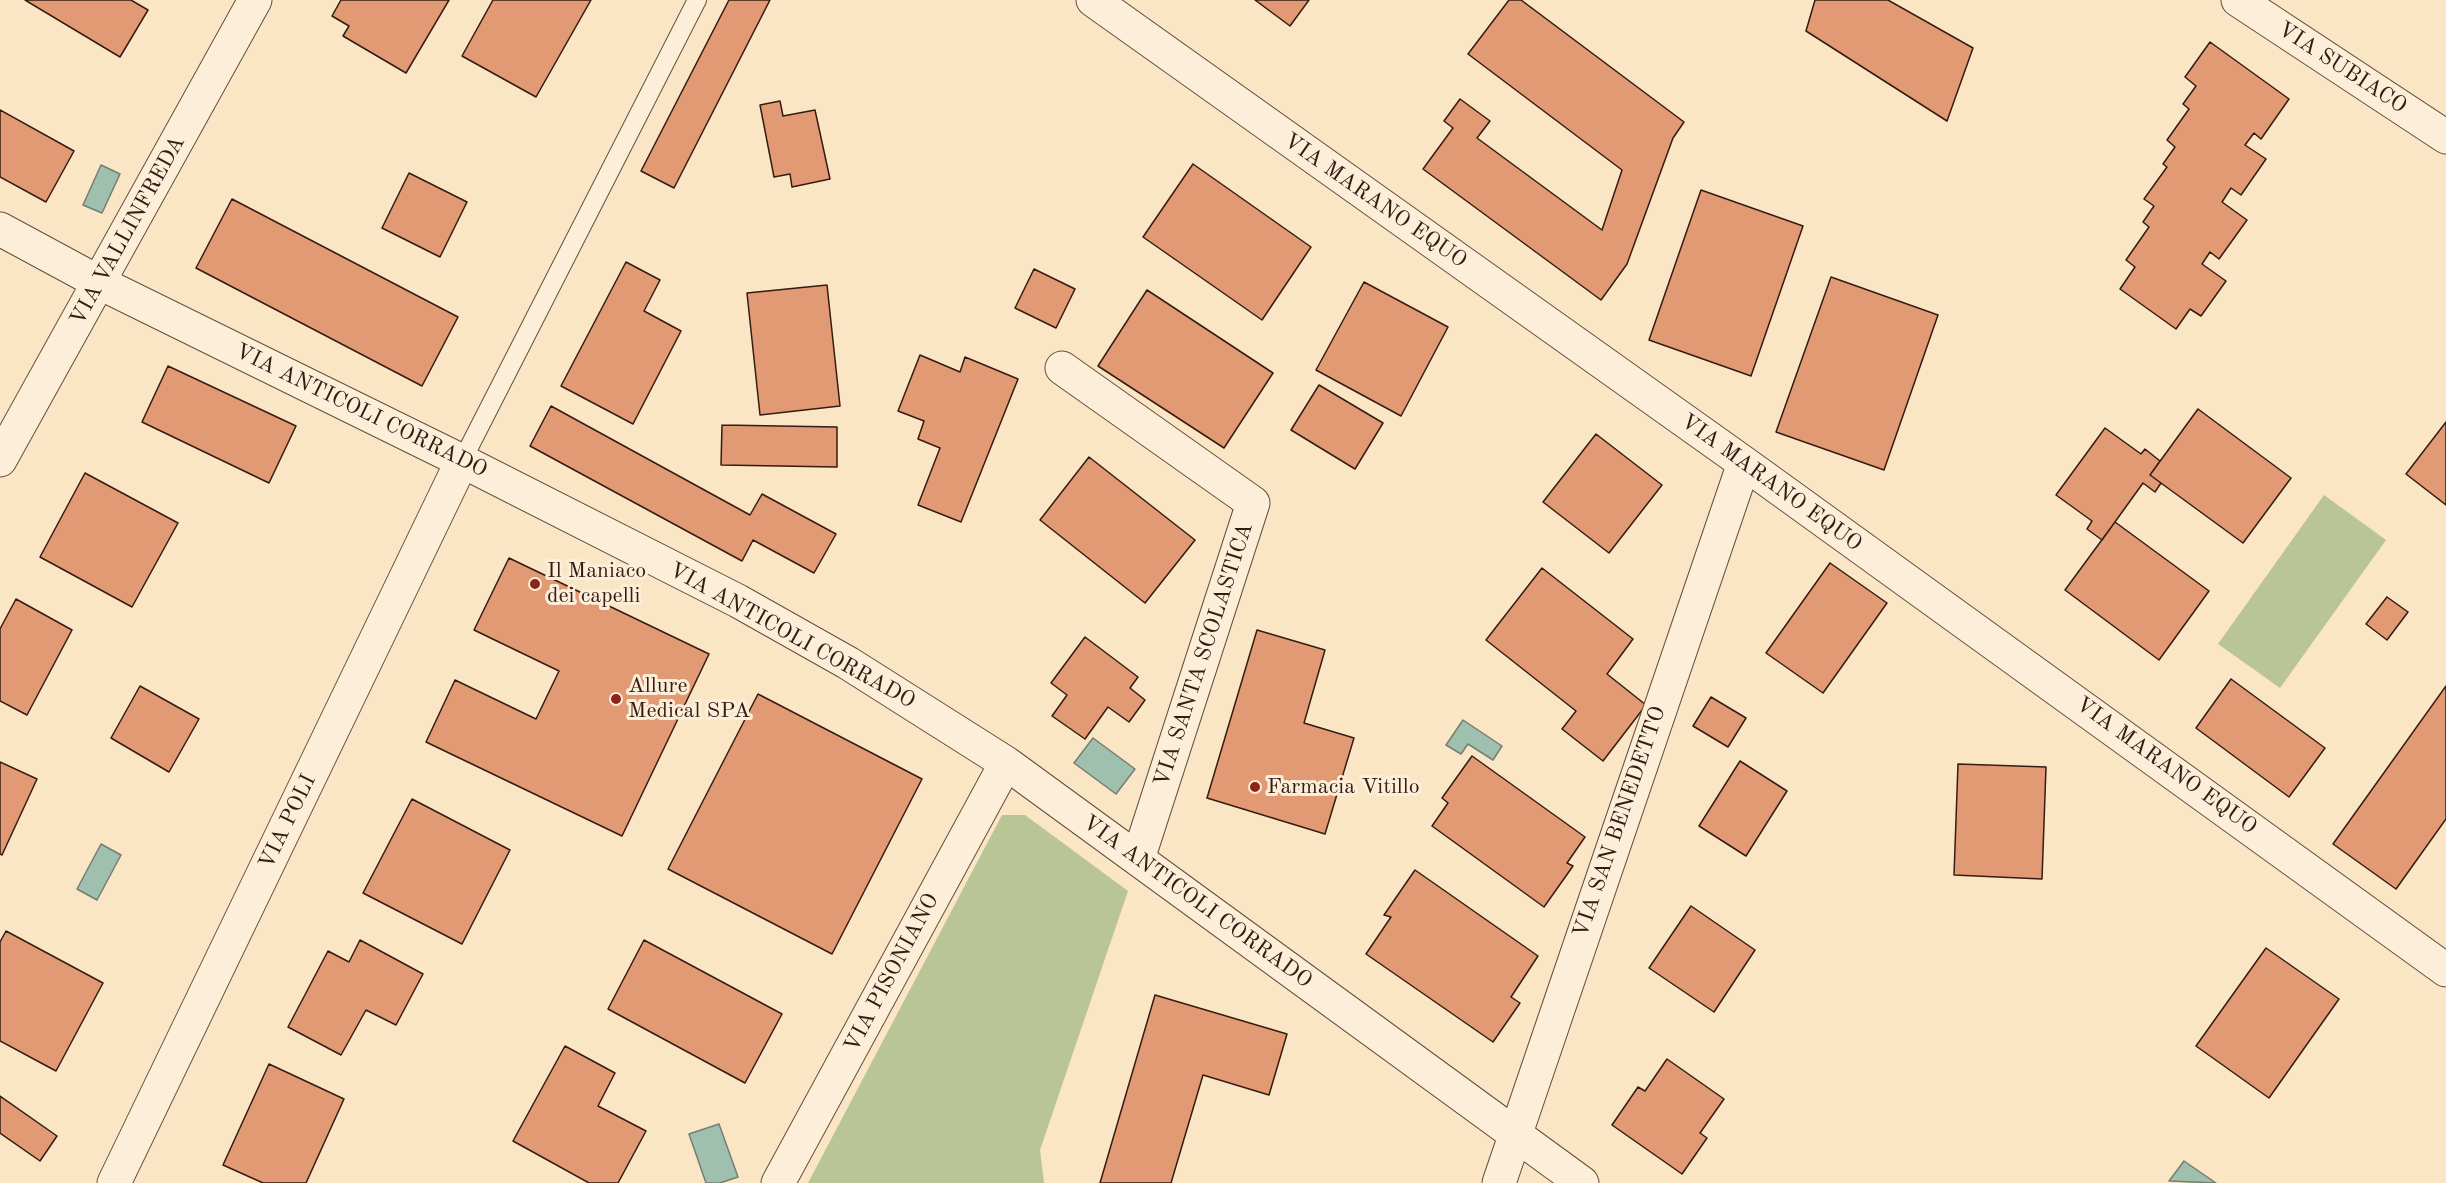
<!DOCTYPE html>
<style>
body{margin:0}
canvas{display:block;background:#fae5c4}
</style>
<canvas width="2446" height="1183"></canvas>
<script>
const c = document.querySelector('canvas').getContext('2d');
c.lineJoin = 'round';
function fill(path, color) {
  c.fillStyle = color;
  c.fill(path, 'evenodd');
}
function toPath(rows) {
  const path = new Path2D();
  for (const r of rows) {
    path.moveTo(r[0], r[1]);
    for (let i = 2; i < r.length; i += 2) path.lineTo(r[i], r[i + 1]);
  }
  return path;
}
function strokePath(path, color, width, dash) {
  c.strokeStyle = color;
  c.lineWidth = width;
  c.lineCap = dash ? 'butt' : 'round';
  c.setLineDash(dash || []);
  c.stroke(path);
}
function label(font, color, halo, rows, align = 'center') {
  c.font = font + ' "Old Standard TT",serif';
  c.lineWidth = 6;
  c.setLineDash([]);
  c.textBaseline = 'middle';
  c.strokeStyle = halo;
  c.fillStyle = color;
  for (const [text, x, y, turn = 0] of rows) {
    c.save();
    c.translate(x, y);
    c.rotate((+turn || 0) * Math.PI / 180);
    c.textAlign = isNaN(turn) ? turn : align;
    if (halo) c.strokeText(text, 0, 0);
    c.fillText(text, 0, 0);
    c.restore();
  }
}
fill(toPath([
 [2324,495,2386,540,2280,688,2218,644],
 [1002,815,1025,815,1128,891,1040,1150,1044,1183,808,1183]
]), '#bac597');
const water = toPath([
 [101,165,120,174,102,213,83,205,101,165],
 [1463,720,1502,746,1493,760,1468,744,1461,754,1446,745,1463,720],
 [1093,738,1135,769,1116,794,1074,763,1093,738],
 [101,844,121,855,97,900,77,889,101,844],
 [719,1124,738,1177,720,1183,706,1183,689,1134,719,1124],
 [2184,1161,2216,1183,2169,1181,2184,1161]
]);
fill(water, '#9fc0ae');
strokePath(water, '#757e6f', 1.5);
const building = toPath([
 [25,0,131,0,148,10,120,57,25,0],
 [341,0,449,0,406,73,343,36,349,26,332,16,341,0],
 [493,0,591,0,536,97,462,56,493,0],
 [729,0,770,0,674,188,641,171,729,0],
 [1255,0,1309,0,1290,26,1255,0],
 [1509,0,1521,0,1684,122,1673,138,1627,264,1601,300,1423,169,1453,128,1444,121,1460,99,1490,121,1477,138,1602,230,1622,170,1468,54,1509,0],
 [1815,0,1888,0,1973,48,1947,121,1806,31,1815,0],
 [2210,42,2289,99,2261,139,2254,133,2245,145,2266,159,2241,195,2231,188,2222,202,2247,220,2219,259,2210,252,2202,264,2226,281,2201,316,2190,309,2176,329,2120,289,2135,267,2126,260,2149,227,2143,222,2154,206,2144,199,2167,167,2163,164,2175,147,2167,140,2189,109,2183,104,2196,86,2185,77,2210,42],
 [780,101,783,116,815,110,830,179,792,187,790,174,774,177,760,105,780,101],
 [0,110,74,151,46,202,0,177,0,110],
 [1193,164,1311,247,1262,320,1143,237,1193,164],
 [409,173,467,202,440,257,382,228,409,173],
 [1701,190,1803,226,1751,376,1649,340,1701,190],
 [232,199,458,317,422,386,196,268,232,199],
 [626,262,660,280,644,311,681,331,633,424,561,386,626,262],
 [1034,269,1075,289,1056,328,1015,308,1034,269],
 [1831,277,1938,315,1884,470,1776,432,1831,277],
 [1364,282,1448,327,1401,416,1316,370,1364,282],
 [827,285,840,406,760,415,747,293,827,285],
 [1147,290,1273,373,1224,448,1098,366,1147,290],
 [920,355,960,372,965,357,1018,379,961,522,918,505,940,448,918,439,924,421,898,411,920,355],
 [168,366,296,426,269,483,142,422,168,366],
 [1319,385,1383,423,1355,469,1291,430,1319,385],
 [551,406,750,515,762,494,836,534,814,573,753,540,742,561,530,446,551,406],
 [2198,409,2291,478,2243,543,2150,475,2198,409],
 [2446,422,2446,505,2406,474,2446,422],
 [722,425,837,427,837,467,721,465,722,425],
 [2105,428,2141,454,2145,449,2160,461,2150,475,2161,483,2155,492,2143,483,2102,540,2087,529,2092,521,2056,495,2105,428],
 [1596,434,1662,485,1609,553,1543,502,1596,434],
 [1089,457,1195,540,1145,603,1040,520,1089,457],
 [85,473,178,523,132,607,40,557,85,473],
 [2115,522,2209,591,2159,660,2065,590,2115,522],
 [509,558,709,654,622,836,426,742,455,680,536,719,559,671,474,630,509,558],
 [1830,563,1887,603,1823,693,1766,653,1830,563],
 [1542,568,1633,639,1607,674,1646,705,1603,761,1562,729,1576,711,1486,640,1542,568],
 [2387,597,2408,612,2387,640,2366,624,2387,597],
 [16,599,72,630,27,715,0,701,0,629,16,599],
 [1257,630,1325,650,1304,723,1354,738,1325,834,1207,798,1257,630],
 [1085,637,1138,677,1130,688,1145,700,1129,722,1108,707,1085,739,1052,716,1067,695,1051,683,1085,637],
 [2231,679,2325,748,2289,797,2196,728,2231,679],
 [140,686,199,719,169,772,111,738,140,686],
 [2446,686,2446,819,2396,889,2333,844,2446,686],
 [758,694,922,779,832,954,668,869,758,694],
 [1711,697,1746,718,1728,747,1693,726,1711,697],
 [1472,756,1585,837,1567,863,1573,866,1544,907,1432,826,1448,803,1442,798,1472,756],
 [1740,761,1787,791,1746,856,1699,826,1740,761],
 [0,762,37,779,2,855,0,854,0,762],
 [1958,764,2046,767,2042,879,1954,875,1958,764],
 [412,799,510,850,462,944,363,893,412,799],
 [1415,870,1538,956,1511,997,1520,1003,1493,1042,1366,954,1391,917,1384,915,1415,870],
 [1691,906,1755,950,1714,1012,1649,968,1691,906],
 [6,931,103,983,56,1071,0,1041,0,942,6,931],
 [360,940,423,974,396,1025,366,1010,341,1055,288,1027,328,951,349,962,360,940],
 [644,940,782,1014,745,1083,608,1009,644,940],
 [2266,948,2339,999,2269,1098,2196,1046,2266,948],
 [1155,995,1287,1034,1269,1095,1203,1075,1171,1183,1100,1183,1155,995],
 [565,1046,615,1073,598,1106,646,1131,618,1183,589,1183,513,1141,565,1046],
 [1667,1059,1724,1099,1700,1133,1707,1138,1682,1174,1612,1125,1638,1087,1645,1091,1667,1059],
 [269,1064,344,1099,306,1183,263,1183,223,1165,269,1064],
 [0,1096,57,1136,40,1161,0,1133,0,1096]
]);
fill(building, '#e29a75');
strokePath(building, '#351b11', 1.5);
const service = toPath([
 [462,461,697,0]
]);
const minor = toPath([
 [1093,0,1744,463,2446,970],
 [2238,0,2446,137],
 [0,229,100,283,462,461,738,601,848,663,1006,763,1582,1183],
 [1062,368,1253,503,1138,859],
 [0,460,255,0],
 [114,1183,462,461],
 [778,1183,1006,763],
 [1499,1183,1744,463]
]);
strokePath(service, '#664e3e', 20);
strokePath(minor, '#664e3e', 35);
strokePath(service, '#fceed9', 18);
strokePath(minor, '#fceed9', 33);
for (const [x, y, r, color] of [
 [535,584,6,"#8f2418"],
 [616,699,6,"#8f2418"],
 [1255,787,6,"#8f2418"]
]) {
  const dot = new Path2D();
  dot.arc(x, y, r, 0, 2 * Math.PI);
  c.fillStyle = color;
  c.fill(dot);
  strokePath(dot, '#fceed9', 2);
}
label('22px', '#351b11', '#fceed9', [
 ["VIA SUBIACO",2342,68,33],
 ["VIA MARANO EQUO",1375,201,35],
 ["VIA VALLINFREDA",128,231,-61],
 ["VIA ANTICOLI CORRADO",361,411,26],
 ["VIA MARANO EQUO",1771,483,36],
 ["VIA ANTICOLI CORRADO",792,636,29],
 ["VIA SANTA SCOLASTICA",1204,655,-72],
 ["VIA MARANO EQUO",2166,766,36],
 ["VIA POLI",288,822,-64],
 ["VIA SAN BENEDETTO",1620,822,-71],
 ["VIA ANTICOLI CORRADO",1197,902,36],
 ["VIA PISONIANO",892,973,-62]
]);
label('22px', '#351b11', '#fceed9', [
 ["Il Maniaco",547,571],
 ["dei capelli",547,596],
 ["Allure",628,686],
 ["Medical SPA",628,711],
 ["Farmacia Vitillo",1267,787]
], 'left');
</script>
